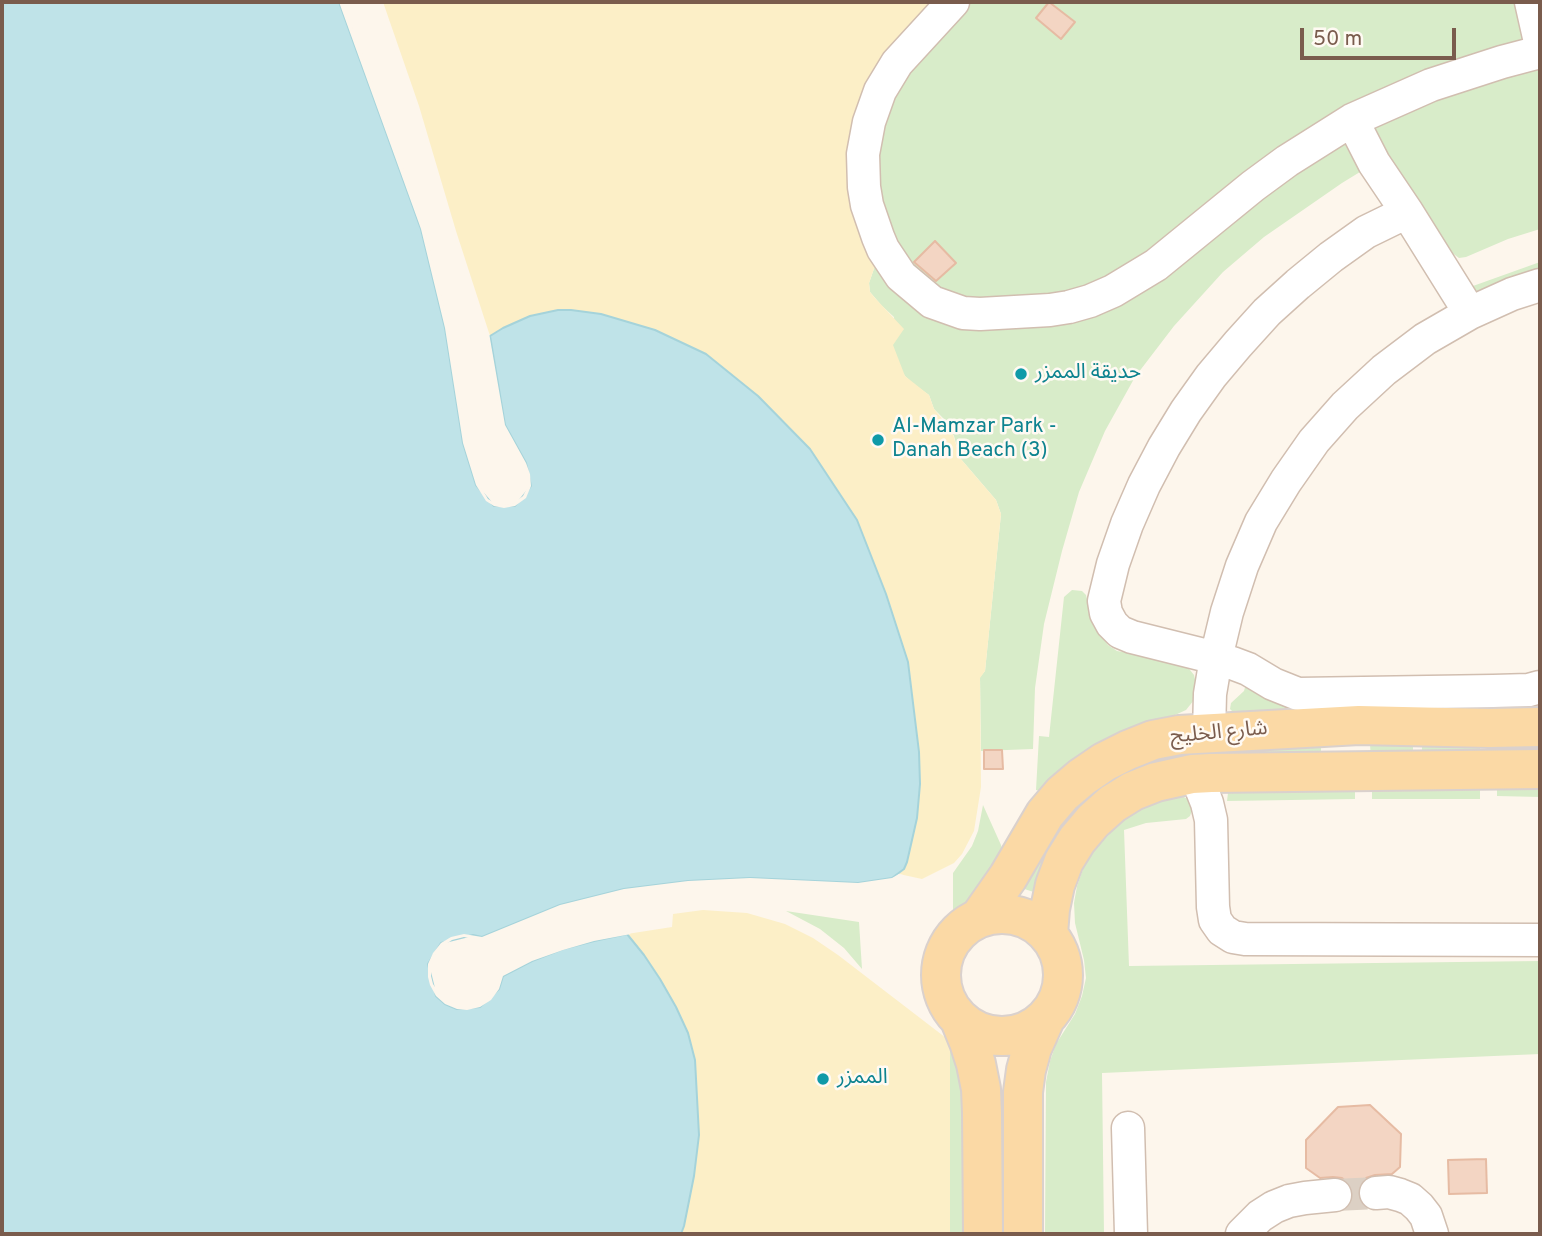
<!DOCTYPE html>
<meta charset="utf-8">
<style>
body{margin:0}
#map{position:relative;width:1542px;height:1236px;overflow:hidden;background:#fdf6ec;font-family:Overpass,sans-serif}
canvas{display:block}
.frame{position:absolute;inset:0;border:4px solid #7a5c4d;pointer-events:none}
.scale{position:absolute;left:1300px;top:28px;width:156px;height:32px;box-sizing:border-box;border:4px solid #7a5c4d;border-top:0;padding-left:9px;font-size:21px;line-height:24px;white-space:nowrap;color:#7a5c4d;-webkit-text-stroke:5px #fffaf3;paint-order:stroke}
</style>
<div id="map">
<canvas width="1542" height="1236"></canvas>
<div class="frame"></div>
<div class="scale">50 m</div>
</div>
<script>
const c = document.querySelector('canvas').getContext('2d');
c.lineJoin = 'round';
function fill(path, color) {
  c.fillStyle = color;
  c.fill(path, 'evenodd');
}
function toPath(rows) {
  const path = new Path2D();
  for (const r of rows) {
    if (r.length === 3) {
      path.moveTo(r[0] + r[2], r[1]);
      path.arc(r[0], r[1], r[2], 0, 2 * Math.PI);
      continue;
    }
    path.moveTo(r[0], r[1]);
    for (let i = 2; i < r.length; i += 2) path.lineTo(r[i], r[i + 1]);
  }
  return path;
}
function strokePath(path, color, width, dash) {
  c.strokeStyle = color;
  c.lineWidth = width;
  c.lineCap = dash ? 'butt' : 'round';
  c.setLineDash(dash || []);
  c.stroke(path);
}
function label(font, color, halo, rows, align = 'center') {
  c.font = font + ' Overpass,"Noto Sans Arabic",sans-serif';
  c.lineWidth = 5;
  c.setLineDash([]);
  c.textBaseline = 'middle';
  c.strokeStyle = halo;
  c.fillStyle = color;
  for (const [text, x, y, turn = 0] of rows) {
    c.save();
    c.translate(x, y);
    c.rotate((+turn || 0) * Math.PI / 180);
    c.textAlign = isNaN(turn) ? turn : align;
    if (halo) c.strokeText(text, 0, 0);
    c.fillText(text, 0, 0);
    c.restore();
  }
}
fill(toPath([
 [937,2,1540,2,1540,229,1508,239,1466,257,1459,258,1451,252,1412,197,1386,156,1342,183,1264,237,1223,272,1174,326,1135,377,1105,431,1079,492,1062,551,1044,624,1035,688,1033,749,981,751,980,677,985,671,1001,514,996,500,960,458,954,436,944,419,934,409,929,395,913,384,905,376,902,371,892,345,895,340,894,317,882,306,870,292,869,283,876,263,853,179],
 [1540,262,1540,272,1486,291,1477,291,1474,289,1473,286],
 [1072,590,1082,591,1086,595,1094,627,1108,645,1117,651,1174,661,1186,665,1194,675,1197,688,1194,700,1186,710,1175,715,1132,727,1112,736,1093,747,1040,791,1036,790,1039,736,1049,737,1064,597],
 [1246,684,1258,689,1272,701,1352,710,1234,713,1230,709,1231,703,1244,691],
 [1480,742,1480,756,1422,757,1422,743],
 [1413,743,1413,756,1371,757,1370,745],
 [1321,744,1321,758,1234,760,1233,746],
 [1185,747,1187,761,1037,893,1021,888,1043,841,1095,783],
 [1497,788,1540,788,1540,797,1497,796],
 [1372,790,1480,790,1480,799,1372,799],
 [1355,791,1355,799,1227,801,1228,793],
 [1181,796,1186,798,1191,801,1193,807,1190,816,1186,819,1146,823,1124,830,1129,966,1540,961,1540,1054,1102,1073,1104,1234,1045,1234,1046,1082,1050,1061,1056,1044,1075,1014,1082,996,1086,978,1084,960,1075,923,1074,903,1077,886,1083,869,1093,851,1120,823,1136,812,1153,804],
 [983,805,1001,845,1004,857,984,898,953,920,953,873,972,846,978,831],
 [786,911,859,922,862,969,844,948,820,929],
 [950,1041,965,1083,968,1234,950,1234]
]), '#d8ecc9');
fill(toPath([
 [383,2,937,2,869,88,876,263,869,283,870,292,875,298,904,329,893,345,905,376,929,395,934,409,952,431,960,458,996,500,1001,514,985,671,980,678,981,787,974,831,962,854,954,863,922,879,899,874,904,869,907,862,917,818,920,784,886,594,857,520,810,449,758,396,706,354,654,330,558,310,530,316,503,328,490,336,456,231,419,106],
 [703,910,747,913,785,924,813,938,838,955,950,1041,950,1234,681,1234,684,1226,694,1176,699,1135,695,1060,660,979,644,955,627,934,672,927,673,914]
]), '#fcefc7');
const water = toPath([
 [2,2,339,2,421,229,445,328,463,443,476,485,494,506,515,506,531,486,526,463,505,425,490,336,503,328,530,316,558,310,571,310,601,314,655,330,706,354,758,396,810,449,857,520,886,594,908,662,919,752,920,784,917,818,907,862,904,869,892,878,858,883,750,878,688,881,624,889,560,905,482,937,473,935,441,943,428,964,436,996,445,1004,457,1009,480,1007,499,989,503,976,532,961,563,949,594,941,627,934,644,955,660,979,676,1007,688,1033,695,1060,699,1135,694,1176,684,1226,681,1234,2,1234,2,2]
]);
fill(water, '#bfe3e8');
strokePath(water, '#a5d3da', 2);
fill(toPath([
 [339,2,342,2,363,54,425,228,449,328,467,443,479,484,488,499,495,503,504,505,514,503,523,496,528,486,527,475,523,464,502,426,487,337,489,333,505,425,526,463,530,474,531,486,526,498,515,506,504,508,494,506,486,501,476,485,463,443,445,328,421,229],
 [899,874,903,875,894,881,858,886,750,882,688,884,624,892,561,909,483,941,464,937,452,940,443,946,436,954,432,965,431,976,433,984,439,993,447,1001,458,1005,467,1006,479,1003,488,997,496,987,501,973,531,958,562,946,593,937,626,931,631,934,594,941,563,950,532,961,503,976,499,989,491,1000,480,1007,467,1010,457,1009,445,1004,436,996,430,985,428,977,428,964,433,953,441,943,451,937,464,934,482,937,560,905,624,889,688,881,750,878,858,883,892,878]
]), '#fdf6ec');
const building = toPath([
 [1049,2,1075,22,1061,39,1036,18,1049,2],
 [935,241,956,263,936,281,914,262,935,241],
 [984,750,1002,750,1003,769,984,769,984,750],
 [1370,1105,1401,1134,1400,1167,1392,1174,1375,1175,1366,1178,1359,1188,1352,1188,1349,1184,1342,1178,1333,1177,1320,1178,1306,1168,1306,1140,1338,1107,1370,1105],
 [1486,1159,1487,1193,1449,1194,1448,1160,1486,1159]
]);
fill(building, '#f3d5c3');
strokePath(building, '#e6bba3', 2);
strokePath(toPath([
 [1335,1195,1376,1193]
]), '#dcd0c4', 32, [32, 16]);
const minor = toPath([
 [953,2,897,63,880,91,869,122,863,154,864,187,867,205,878,237,883,249,901,276,932,302,963,313,980,314,1050,310,1069,307,1090,301,1113,291,1156,265,1253,186,1287,161,1352,120,1431,85,1502,62,1540,52],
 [1531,2,1540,42],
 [1352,120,1374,163,1407,212,1470,313],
 [1407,212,1366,232,1331,257,1298,284,1267,312,1238,344,1211,376,1186,411,1164,447,1144,485,1127,524,1113,564,1104,601,1106,613,1112,624,1120,632,1132,637,1216,658,1232,663,1248,669,1273,684,1298,694,1493,691,1529,690,1540,687],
 [1209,733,1210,694,1216,658,1227,612,1242,566,1261,522,1286,481,1314,441,1345,406,1384,370,1425,339,1470,313,1512,294,1540,285],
 [1192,774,1201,788,1207,803,1211,820,1213,907,1215,920,1222,930,1233,937,1245,939,1540,940],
 [1128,1128,1131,1234],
 [1376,1193,1389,1192,1400,1195,1410,1199,1419,1207,1426,1216,1432,1234],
 [1242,1234,1260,1216,1274,1207,1289,1201,1305,1198,1335,1195]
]);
const major = toPath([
 [1002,975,61],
 [980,917,1008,877,1045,814,1062,794,1082,777,1104,762,1128,750,1153,740,1179,735,1359,725,1489,728,1540,727],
 [1048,934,1050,909,1055,885,1064,861,1077,840,1093,821,1112,804,1133,791,1156,782,1192,774,1211,773,1540,769],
 [960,1020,969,1042,976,1064,981,1089,982,1113,983,1234],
 [1023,1234,1023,1092,1026,1070,1032,1048,1045,1019]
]);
strokePath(minor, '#d1beb0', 35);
strokePath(major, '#dad1cd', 42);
strokePath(minor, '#fff', 32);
strokePath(major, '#fbd9a5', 38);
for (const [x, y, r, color] of [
 [1021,374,7,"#0f9aa8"],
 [878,440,7,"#0f9aa8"],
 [823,1079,7,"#0f9aa8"]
]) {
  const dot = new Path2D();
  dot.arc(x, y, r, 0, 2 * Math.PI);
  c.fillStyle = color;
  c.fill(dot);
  strokePath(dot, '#fffaf3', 2.5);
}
label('21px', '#0d838f', '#fffaf3', [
 ["حديقة الممزر",1035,374],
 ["Al-Mamzar Park -",892,428],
 ["Danah Beach (3)",892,452],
 ["الممزر",837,1079]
], 'left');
label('21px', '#7a5c4d', '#fffaf3', [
 ["شارع الخليج",1219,734,-5]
]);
</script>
